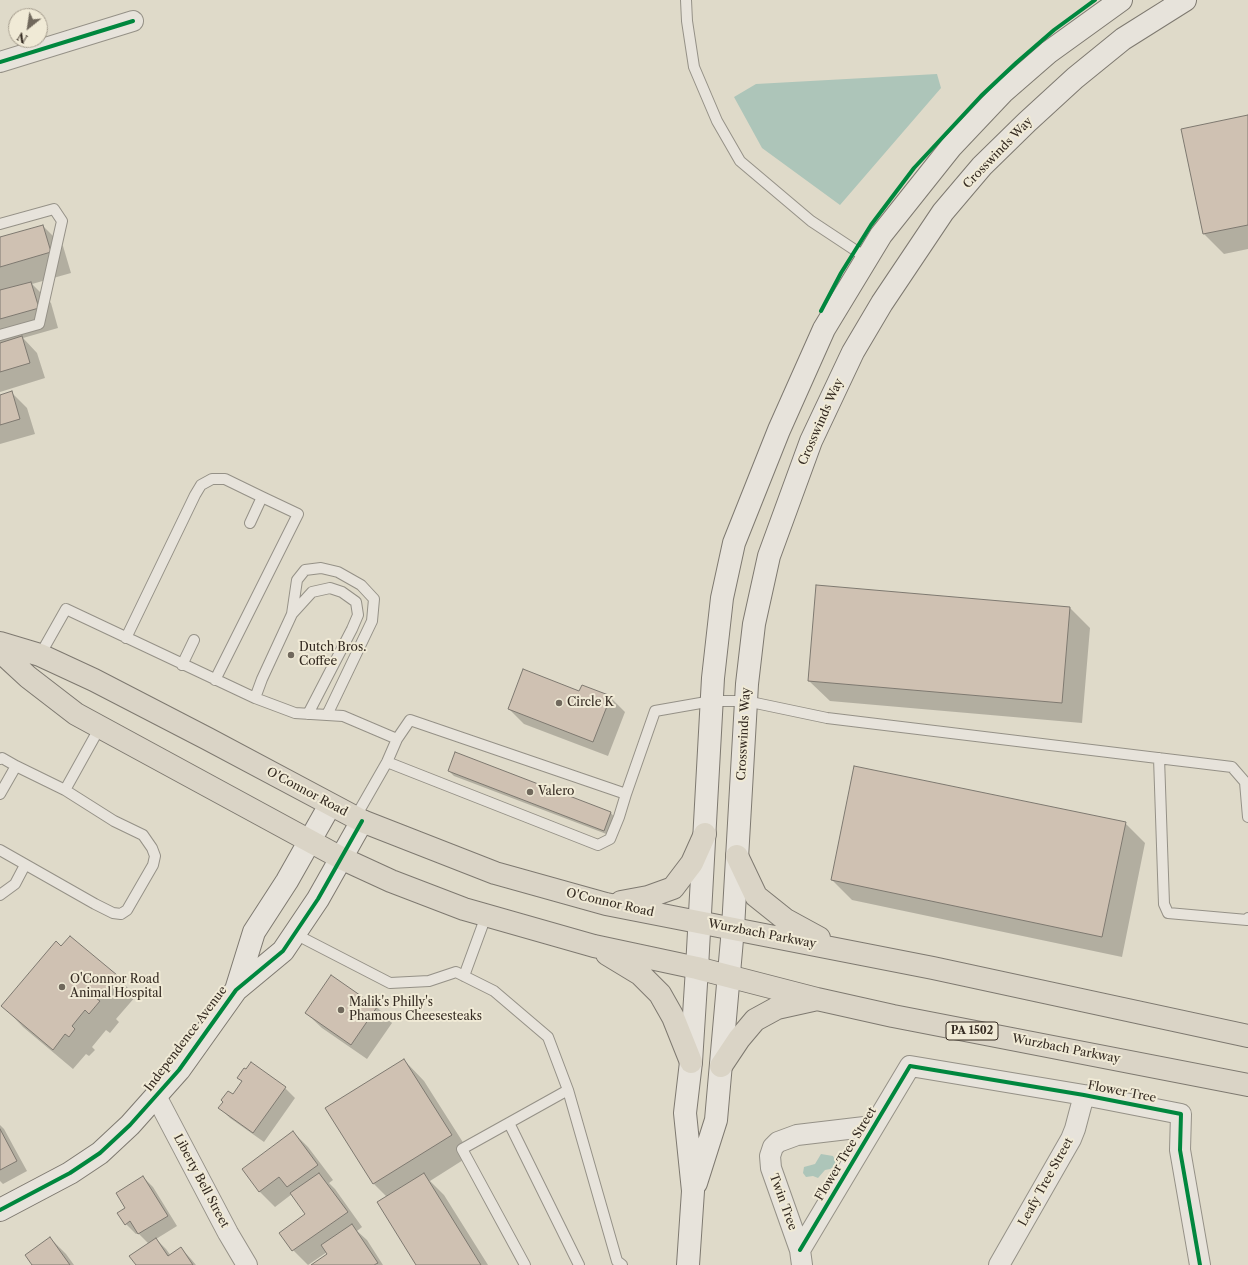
<!DOCTYPE html>
<style>
body{margin:0}
#map{position:relative;width:1248px;height:1265px;overflow:hidden;background:#dfdac9;font-family:"Libre Caslon Text",serif}
canvas{display:block}
.north{position:absolute;left:8px;top:8px;width:40px;height:40px;box-sizing:border-box;background:#f0ead6;border:1px solid #a59d8e;border-radius:50%;rotate:210deg;font-size:11px;font-weight:700;line-height:16px;text-align:center;color:#342a21}
.north::after{content:'';display:block;margin:auto;width:14px;height:18px;background:#70685c;clip-path:polygon(50% 0,100% 100%,50% 72%,0 100%)}
</style>
<div id="map">
<canvas width="1248" height="1265"></canvas>
<div class="north">N</div>
</div>
<script>
const c = document.querySelector('canvas').getContext('2d');
c.lineJoin = 'round';
function fill(path, color) {
  c.fillStyle = color;
  c.fill(path, 'evenodd');
}
function toPath(rows) {
  const path = new Path2D();
  for (const r of rows) {
    path.moveTo(r[0], r[1]);
    for (let i = 2; i < r.length; i += 2) path.lineTo(r[i], r[i + 1]);
  }
  return path;
}
function strokePath(path, color, width, dash) {
  c.strokeStyle = color;
  c.lineWidth = width;
  c.lineCap = dash ? 'butt' : 'round';
  c.setLineDash(dash || []);
  c.stroke(path);
}
function label(font, color, halo, rows, align = 'center') {
  c.font = font + ' "Libre Caslon Text",serif';
  c.lineWidth = 4;
  c.setLineDash([]);
  c.textBaseline = 'middle';
  c.strokeStyle = halo;
  c.fillStyle = color;
  for (const [text, x, y, turn = 0] of rows) {
    c.save();
    c.translate(x, y);
    c.rotate((+turn || 0) * Math.PI / 180);
    c.textAlign = isNaN(turn) ? turn : align;
    if (halo) c.strokeText(text, 0, 0);
    c.fillText(text, 0, 0);
    c.restore();
  }
}
fill(toPath([
 [937,74,941,88,840,205,762,148,734,97,756,84],
 [821,1154,833,1156,835,1160,835,1166,830,1169,825,1170,818,1178,813,1176,806,1177,803,1173,804,1167,815,1164]
]), '#adc5b9');
fill(toPath([
 [1248,116,1248,249,1224,254,1204,234],
 [43,226,63,246,71,273,32,284,51,303,58,328,23,338,37,353,45,378,0,392,0,238],
 [11,392,27,408,35,434,0,444,0,396],
 [817,586,1070,608,1090,628,1082,723,830,701,809,681],
 [580,692,610,697,625,712,608,756,524,724,509,709],
 [456,753,611,813,615,818,609,835,454,776,449,771],
 [1125,823,1145,843,1122,957,852,900,832,880],
 [61,947,116,976,136,996,116,1019,119,1022,110,1033,106,1030,92,1047,95,1050,89,1056,86,1054,73,1069,23,1027,3,1006],
 [377,1007,392,1023,367,1059,322,1028,306,1013],
 [404,1060,424,1081,471,1155,430,1181,444,1195,488,1265,418,1265,387,1197,374,1184,326,1109],
 [251,1064,285,1088,295,1098,264,1142,230,1118,220,1108,233,1095,243,1081,246,1070],
 [0,1125,4,1129,27,1171,3,1184,0,1181],
 [293,1132,308,1147,333,1180,329,1183,335,1189,362,1227,357,1231,367,1240,383,1265,313,1265,328,1255,327,1252,308,1265,293,1250,281,1233,307,1214,292,1194,275,1207,259,1191],
 [143,1177,153,1187,177,1226,156,1239,166,1249,171,1256,181,1248,191,1259,196,1265,137,1265,149,1244,138,1233,136,1234,126,1224,127,1208],
 [50,1238,66,1254,74,1265,34,1265]
]), '#0003');
const building = toPath([
 [1248,115,1248,225,1203,234,1181,129,1248,115],
 [43,225,51,252,0,267,0,237,43,225],
 [31,282,39,308,0,319,0,290,31,282],
 [22,336,30,363,0,372,0,343,22,336],
 [12,391,20,419,0,425,0,395,12,391],
 [816,585,1070,607,1062,703,808,681,816,585],
 [523,669,579,691,582,685,611,696,593,742,508,709,523,669],
 [455,752,611,812,604,831,448,771,455,752],
 [854,766,1126,822,1102,937,831,880,854,766],
 [70,936,117,975,97,999,100,1001,89,1014,85,1010,72,1026,75,1029,69,1037,65,1034,53,1050,1,1006,56,941,61,946,70,936],
 [331,975,377,1007,351,1045,305,1013,331,975],
 [404,1059,452,1135,373,1184,325,1108,404,1059],
 [251,1062,286,1087,253,1133,218,1108,223,1102,221,1100,228,1091,233,1094,242,1081,237,1078,244,1068,246,1069,251,1062],
 [0,1129,17,1161,0,1170,0,1129],
 [293,1131,318,1165,287,1187,279,1177,259,1192,242,1169,293,1131],
 [319,1173,348,1212,292,1251,279,1233,305,1214,290,1193,319,1173],
 [424,1173,481,1265,416,1265,377,1202,424,1173],
 [143,1176,168,1216,138,1234,130,1221,125,1225,117,1213,125,1208,116,1193,143,1176],
 [352,1224,378,1263,374,1265,311,1265,327,1254,321,1245,352,1224],
 [50,1237,70,1265,32,1265,25,1255,50,1237],
 [156,1238,168,1256,181,1247,193,1265,136,1265,129,1256,156,1238]
]);
fill(building, '#cfc1b2');
strokePath(building, '#7e7970', 1);
const lane = toPath([
 [686,0,687,21,694,67,717,121,740,161,811,221,867,258],
 [0,224,54,209,62,221,39,324,0,335],
 [250,523,262,497],
 [292,614,297,580,305,570,321,568,338,572,361,585,374,599,372,621,327,715],
 [126,638,195,495,201,485,212,479,225,479,262,497,298,514,215,680],
 [40,655,66,609,255,698,295,713,343,716,397,739],
 [182,665,194,640],
 [255,698,262,679,292,614,312,592,330,588,342,592,356,602,358,615,352,629,308,714],
 [1159,758,1164,904,1168,913,1247,920,1248,918],
 [0,759,2,758,16,766],
 [387,762,598,845,610,839,619,817,626,794],
 [65,790,100,727],
 [0,794,16,766,65,790,114,821,143,835,152,848,155,856,153,865,127,910,121,914,113,913,95,904,0,850],
 [355,818,387,762,397,739,410,720,626,794,655,711,712,701,746,701,827,718,1232,767,1245,782,1248,817],
 [0,895,15,884,25,865],
 [295,934,390,983,429,981,456,972,494,991,548,1037,568,1090,617,1261,622,1265],
 [464,976,486,916],
 [509,1123,579,1265],
 [525,1265,462,1149,568,1090]
]);
const street = toPath([
 [0,62,133,21],
 [156,1096,228,1233,247,1265],
 [800,1250,910,1066,1084,1095,1181,1114,1180,1150,1200,1265],
 [802,1265,800,1250,771,1168,770,1156,773,1147,778,1142,797,1135,873,1126],
 [999,1265,1071,1139,1075,1129,1084,1095]
]);
const secondary = toPath([
 [236,990,254,932,287,881,330,805],
 [696,1183,716,1120,733,928,747,684,754,624,769,556,811,441,853,352,882,303,943,212,982,166,1027,122,1075,78,1123,39,1185,0],
 [0,1210,70,1173,100,1153,130,1125,179,1070,236,990,283,951,318,899,362,821],
 [688,1265,693,1191,685,1113,691,1062,697,968,713,678,722,598,734,543,779,430,824,329,881,235,951,147,1003,92,1049,52,1121,0]
]);
const highway = toPath([
 [0,643,40,655,94,680,208,739,362,821,495,873,606,904,933,968,1248,1036],
 [0,651,28,677,76,714,341,858,391,881,464,909,594,946,697,968,817,999,893,1016,1248,1085],
 [737,856,756,896,786,920,819,938],
 [621,902,648,897,673,888,692,863,705,834],
 [607,954,640,974,660,994,673,1017,691,1062],
 [721,1066,739,1039,755,1020,777,1008,813,1000]
]);
strokePath(lane, '#959187', 12);
strokePath(street, '#959187', 22);
strokePath(secondary, '#7e7970', 24);
strokePath(highway, '#7e7970', 24);
strokePath(lane, '#e7e3db', 10);
strokePath(street, '#e7e3db', 20);
strokePath(secondary, '#e7e3db', 22);
strokePath(highway, '#dad4c6', 22);
strokePath(toPath([
 [0,62,133,21],
 [821,311,841,273,871,225,914,168,981,96,1016,63,1054,30,1095,0],
 [0,1210,70,1173,100,1153,130,1125,179,1070,236,990,283,951,318,899,362,821],
 [800,1250,910,1066,1084,1095,1181,1114,1180,1150,1200,1265]
]), '#00873e', 4);
for (const [x, y, r, color] of [
 [291,655,4,"#70685c"],
 [559,703,4,"#70685c"],
 [530,792,4,"#70685c"],
 [62,987,4,"#70685c"],
 [341,1010,4,"#70685c"]
]) {
  const dot = new Path2D();
  dot.arc(x, y, r, 0, 2 * Math.PI);
  c.fillStyle = color;
  c.fill(dot);
  strokePath(dot, '#f0ead6', 1.5);
}
for (const [x, y, w] of [
 [972,1031,52]
]) {
  const box = new Path2D();
  box.roundRect(x - w / 2, y - 9, w, 18, 3);
  c.fillStyle = '#f0ead6';
  c.fill(box);
  strokePath(box, '#342a21', 1);
}
label('bold 11px', '#342a21', null, [
 ["PA 1502",972,1031]
]);
label('12px', '#342a21', '#f0ead6', [
 ["Crosswinds Way",998,153,-46],
 ["Crosswinds Way",821,422,-66],
 ["Crosswinds Way",744,734,-87],
 ["O'Connor Road",307,792,28],
 ["O'Connor Road",610,903,13],
 ["Wurzbach Parkway",762,934,11],
 ["Independence Avenue",186,1039,-53],
 ["Wurzbach Parkway",1066,1049,11],
 ["Flower Tree",1122,1092,11],
 ["Flower Tree Street",846,1154,-59],
 ["Liberty Bell Street",201,1181,62],
 ["Leafy Tree Street",1046,1182,-61],
 ["Twin Tree",783,1202,70]
]);
label('12px', '#342a21', '#f0ead6', [
 ["Dutch Bros.",299,648],
 ["Coffee",299,662],
 ["Circle K",567,703],
 ["Valero",538,792],
 ["O'Connor Road",70,980],
 ["Animal Hospital",70,994],
 ["Malik's Philly's",349,1003],
 ["Phamous Cheesesteaks",349,1017]
], 'left');
</script>
